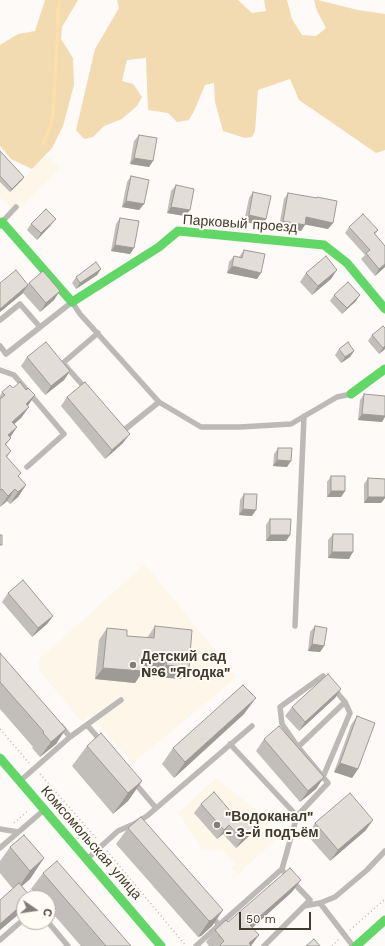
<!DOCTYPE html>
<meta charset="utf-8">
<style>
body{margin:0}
#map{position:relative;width:385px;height:946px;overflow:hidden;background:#fdfaf7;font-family:"Work Sans",sans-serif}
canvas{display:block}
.north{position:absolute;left:16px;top:890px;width:40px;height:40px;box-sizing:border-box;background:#fffbf5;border:1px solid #b3aea6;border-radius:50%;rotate:103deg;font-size:11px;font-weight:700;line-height:16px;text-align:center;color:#423b2f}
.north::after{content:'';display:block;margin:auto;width:14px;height:18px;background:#837e75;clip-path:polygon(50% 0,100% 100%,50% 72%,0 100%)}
.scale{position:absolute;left:239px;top:912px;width:72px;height:18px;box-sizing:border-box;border:2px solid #423b2f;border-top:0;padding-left:5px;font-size:12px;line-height:14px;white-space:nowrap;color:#423b2f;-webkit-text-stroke:3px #fffbf5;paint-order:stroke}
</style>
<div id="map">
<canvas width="385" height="946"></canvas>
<div class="north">С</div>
<div class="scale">50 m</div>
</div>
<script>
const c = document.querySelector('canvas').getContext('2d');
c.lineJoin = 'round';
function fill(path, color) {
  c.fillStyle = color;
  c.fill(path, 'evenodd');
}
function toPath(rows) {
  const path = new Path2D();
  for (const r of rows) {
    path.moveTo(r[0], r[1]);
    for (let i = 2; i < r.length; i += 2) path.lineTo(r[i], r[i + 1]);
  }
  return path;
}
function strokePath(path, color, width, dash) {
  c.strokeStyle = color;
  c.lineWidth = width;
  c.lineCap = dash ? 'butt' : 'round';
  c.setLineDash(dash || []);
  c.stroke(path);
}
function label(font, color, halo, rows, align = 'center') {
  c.font = font + ' "Work Sans",sans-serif';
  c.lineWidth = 4;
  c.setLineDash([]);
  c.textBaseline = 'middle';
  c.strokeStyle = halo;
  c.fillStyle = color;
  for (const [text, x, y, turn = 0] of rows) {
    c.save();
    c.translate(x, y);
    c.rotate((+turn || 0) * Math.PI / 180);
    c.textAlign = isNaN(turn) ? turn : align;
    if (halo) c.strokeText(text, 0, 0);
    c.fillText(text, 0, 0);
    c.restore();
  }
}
fill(toPath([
 [46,155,60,168,16,213,0,197,0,156,22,180],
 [145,564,237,677,133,763,89,716,82,722,39,670,38,660],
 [216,778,256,810,279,837,238,874,231,868,235,864,224,852,201,848,178,813]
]), '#fef6e8');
fill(toPath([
 [45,0,78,0,62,27,61,39,73,58,74,85,63,126,52,148,32,169,11,159,0,146,0,45,18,34,35,31],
 [117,0,238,0,252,13,266,11,264,0,287,0,292,19,302,35,316,36,326,28,317,11,314,0,318,0,358,10,385,14,385,150,376,153,299,100,290,79,258,90,255,131,252,137,245,138,223,131,215,102,214,83,205,85,195,109,189,120,177,122,168,113,148,110,146,58,127,60,122,81,133,84,142,97,137,106,122,119,104,126,93,137,84,139,76,130,95,49,119,8]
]), '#f3dbb1');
strokePath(toPath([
 [43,144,50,127,53,113,58,26,58,11,60,0]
]), '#fddfab', 3);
strokePath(toPath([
 [0,729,29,763],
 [40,774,97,839],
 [47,795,53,790],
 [14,823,29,810],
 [107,851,186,946],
 [350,930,385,899],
 [332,946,339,939]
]), '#bcbab7', 1.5, [1, 3]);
strokePath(toPath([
 [3,221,16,207],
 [0,320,20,304,40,327],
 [0,346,6,354,72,302,80,314,159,402,201,427,240,427,291,424,337,397,351,394],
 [0,370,14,375,64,434,27,467],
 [86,389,63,363,98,333],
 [121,429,123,431,159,402],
 [295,626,304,416],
 [87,725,101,741],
 [70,737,121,700],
 [230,744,297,816,282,869],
 [298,747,282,724,280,707,323,676,345,702],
 [20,781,70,737,61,726],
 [134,782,156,808],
 [297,816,328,783,298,747,345,702,350,713,323,777],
 [0,829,18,832],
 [0,848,44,810],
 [87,859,118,831,134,824,147,816,252,726],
 [293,882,310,900,304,906],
 [320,903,353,946],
 [48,922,68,946],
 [219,925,282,869,283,871],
 [0,940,24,919],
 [196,946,219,925,211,915],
 [264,946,304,906,320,903,335,897,367,870,385,851]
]), '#bcb9b6', 5.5);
strokePath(toPath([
 [0,224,2,222,72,302,159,247,178,231,324,245,347,263,385,309],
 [351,394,385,369],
 [0,758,161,946],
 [356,946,385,920]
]), '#63d668', 9);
fill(toPath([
 [139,135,153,161,149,167,130,164,134,141],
 [0,151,24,177,22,180,10,192,0,182],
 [131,176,144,204,139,210,122,207,127,182],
 [176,185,190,210,185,216,167,213,171,191],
 [253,192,266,219,262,225,244,222,249,198],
 [288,193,316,198,317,197,333,223,328,229,305,224,301,231,279,227,284,199],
 [120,218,134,248,130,254,111,251,116,224],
 [31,224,51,225,37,240,27,230],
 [349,227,378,230,375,234,385,246,385,267,375,276,361,259,365,255,345,233],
 [244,250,257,279,227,273,229,262,234,256,239,257],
 [101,269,97,275,76,289,72,283,76,277],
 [306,273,331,279,312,295,300,282],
 [0,283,28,284,29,283,54,300,40,312,23,293,0,312],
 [334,295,356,301,342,314,330,301],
 [385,328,385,349,379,354,368,341,372,335],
 [339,349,354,351,350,357,341,363,335,355],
 [27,357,70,371,64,380,45,395,21,366],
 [13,388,26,390,35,395,28,406,29,407,21,418,14,424,17,427,10,437,11,438,6,445,11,451,7,457,18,477,26,485,18,497,10,504,7,501,0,507,0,396,2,392],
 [364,394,382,422,358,420,360,400],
 [67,397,123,443,105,459,61,406],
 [278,448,287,467,273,466,274,454],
 [331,476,345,491,341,497,327,497,327,482],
 [368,478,385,479,385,498,381,503,364,503,364,484],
 [244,494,252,516,239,515,240,500],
 [270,519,290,535,286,541,266,541,266,525],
 [333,534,349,559,328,558,328,540],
 [8,593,53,616,47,624,32,637,2,602],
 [155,626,181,679,158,677,159,672,143,671,135,683,95,679,99,640,107,628,127,636,147,638],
 [315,626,324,646,320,652,308,651,310,632],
 [0,653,56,744,40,757,32,748,33,747,0,709],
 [341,689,335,698,299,731,285,716,292,707],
 [244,714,174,778,162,764,173,748],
 [357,716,358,769,352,778,334,772,351,725],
 [264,739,324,777,316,789,300,802,256,751],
 [87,746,142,781,128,801,113,814,72,766],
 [201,804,237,819,255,827,249,836,236,848,223,834,217,839,194,813],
 [373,820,365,831,330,861,307,835,315,823],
 [128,828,223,910,212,926,201,936,198,937,116,844],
 [10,847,44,858,30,879,22,886,24,898,24,907,20,913,0,930,0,900,13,889,0,873,0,861],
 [43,873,131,946,81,946,48,908,48,898,39,898,31,889],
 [292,892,252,928,251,946,209,946,206,942,215,930,228,922]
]), '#c2beb9');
fill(toPath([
 [134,158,153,161,149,167,130,164],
 [24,177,22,180,10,192,12,189],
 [126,201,144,204,139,210,122,207],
 [171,207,190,210,185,216,167,213],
 [249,215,266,219,262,225,244,222],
 [306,217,333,223,328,229,302,224],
 [56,219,51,225,37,240,41,233],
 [283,221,305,225,301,231,279,227],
 [115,245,134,248,130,254,111,251],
 [385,264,385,267,375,276,379,269],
 [232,266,261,273,257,279,227,273],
 [101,269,97,275,76,289,80,283],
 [337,270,331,279,312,295,318,286],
 [28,285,22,294,0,312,0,309],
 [60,291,54,300,40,312,46,303],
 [360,295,356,301,342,314,347,308],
 [385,346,385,349,379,354,383,348],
 [354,351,350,357,341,363,345,357],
 [70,371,64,380,45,395,51,386],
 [35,395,27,407,26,404],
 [29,407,21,418,4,433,12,422],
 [362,414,385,416,385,417,382,422,358,420],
 [17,427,9,439,8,435],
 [130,434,123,443,105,459,112,450],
 [277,460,291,461,287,467,273,466],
 [26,485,18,497,10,504,18,492],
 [15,489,7,501,0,507,8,496],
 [331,491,345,491,341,497,327,497],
 [368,497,385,497,385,498,381,503,364,503],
 [243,509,256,510,252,516,239,515],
 [270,535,290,535,286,541,266,541],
 [332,552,353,552,349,559,328,558],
 [53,616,47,624,32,637,38,628],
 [312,644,324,646,320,652,308,651],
 [144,659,167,661,159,672,136,670],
 [166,665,189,668,181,679,158,677],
 [103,668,143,671,135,683,95,679],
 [341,689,335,698,299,731,305,722],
 [256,698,244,714,174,778,185,762],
 [66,729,56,744,40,757,51,742],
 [340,763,358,769,352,778,334,772],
 [324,777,316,789,300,802,308,791],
 [142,781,128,801,113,814,128,793],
 [373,820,365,831,330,861,338,850],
 [229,825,223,834,217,839,224,830],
 [255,827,249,836,236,848,242,839],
 [44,858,30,879,16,891,30,871],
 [301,880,292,892,242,937,250,925],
 [24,903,24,907,20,913,0,930,0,924],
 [223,910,212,926,201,936,198,937,209,921],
 [259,935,251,946,249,943]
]), '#9e9b96');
const building = toPath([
 [139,135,157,138,153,161,134,158,139,135],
 [0,151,24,177,12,189,0,176,0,151],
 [131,176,149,180,144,204,126,201,131,176],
 [176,185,194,189,190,210,171,207,176,185],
 [253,192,271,196,266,219,249,215,253,192],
 [288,193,317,198,317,197,337,201,333,223,306,217,305,225,283,221,288,193],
 [46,209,56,219,41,233,31,224,46,209],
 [363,214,378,230,374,233,385,246,385,264,379,269,366,253,370,250,349,227,363,214],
 [120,218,139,221,134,248,115,245,120,218],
 [244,250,265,254,261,273,232,266,234,256,242,258,244,250],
 [326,256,337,270,318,286,306,273,326,256],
 [96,262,101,269,80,283,76,277,96,262],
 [16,270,28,285,0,309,0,283,16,270],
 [43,271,60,291,46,303,29,283,43,271],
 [348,282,360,295,347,308,334,295,348,282],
 [383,326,385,328,385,346,383,348,372,335,383,326],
 [46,342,70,371,51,386,27,357,46,342],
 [348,342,354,351,345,357,339,349,348,342],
 [20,382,26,390,28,388,35,395,26,404,29,407,12,422,17,427,8,435,11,438,5,444,11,451,6,456,21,473,18,476,26,485,18,492,15,489,8,496,2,489,0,490,0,399,5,395,2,392,10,385,13,388,20,382],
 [85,382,130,434,112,450,67,397,85,382],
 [364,394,385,396,385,416,362,414,364,394],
 [278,448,292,448,291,461,277,460,278,448],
 [331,476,345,476,345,491,331,491,331,476],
 [368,478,385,479,385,497,368,497,368,478],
 [244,494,257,494,256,510,243,509,244,494],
 [270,519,291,519,290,535,270,535,270,519],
 [333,534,353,534,353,552,332,552,333,534],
 [0,535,2,535,2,545,0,545,0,535],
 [23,580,53,616,38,628,8,593,23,580],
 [155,626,192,630,189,668,166,665,167,661,144,659,143,671,103,668,107,628,127,630,127,636,154,638,155,626],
 [315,626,327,628,324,646,312,644,315,626],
 [0,653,66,729,51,742,43,733,44,732,0,682,0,653],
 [328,674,341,689,305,722,292,707,328,674],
 [243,685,256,698,185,762,173,748,243,685],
 [357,716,375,723,358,769,340,763,357,716],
 [279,726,324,777,308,791,264,739,279,726],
 [101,733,142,781,128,793,87,746,101,733],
 [214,792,237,819,243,814,255,827,242,839,229,825,224,830,201,804,214,792],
 [350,793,373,820,338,850,315,823,350,793],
 [141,817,223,910,212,920,209,921,128,828,141,817],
 [24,835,44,858,30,871,10,847,24,835],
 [57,861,131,946,106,946,43,873,57,861],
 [290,868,301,880,250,925,259,935,249,943,251,946,221,946,220,945,224,941,215,930,226,920,228,922,290,868],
 [19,883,31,897,30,898,24,898,24,903,0,924,0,900,19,883],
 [314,939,320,946,306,946,314,939]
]);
fill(building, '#e2ddd7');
strokePath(building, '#9e9b96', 1);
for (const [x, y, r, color] of [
 [133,665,4,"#837e75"],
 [217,825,4,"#837e75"]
]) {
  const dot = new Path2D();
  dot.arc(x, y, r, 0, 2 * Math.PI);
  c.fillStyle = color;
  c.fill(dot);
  strokePath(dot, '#fffbf5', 1.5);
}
label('14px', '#423b2f', '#fffbf5', [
 ["Парковый проезд",240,224,4],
 ["Комсомольская улица",91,843,49]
]);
label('bold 14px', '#423b2f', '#fffbf5', [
 ["Детский сад",141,657],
 ["№6 \"Ягодка\"",141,673],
 ["\"Водоканал\"",225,817],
 ["- 3-й подъём",225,833]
], 'left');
</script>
